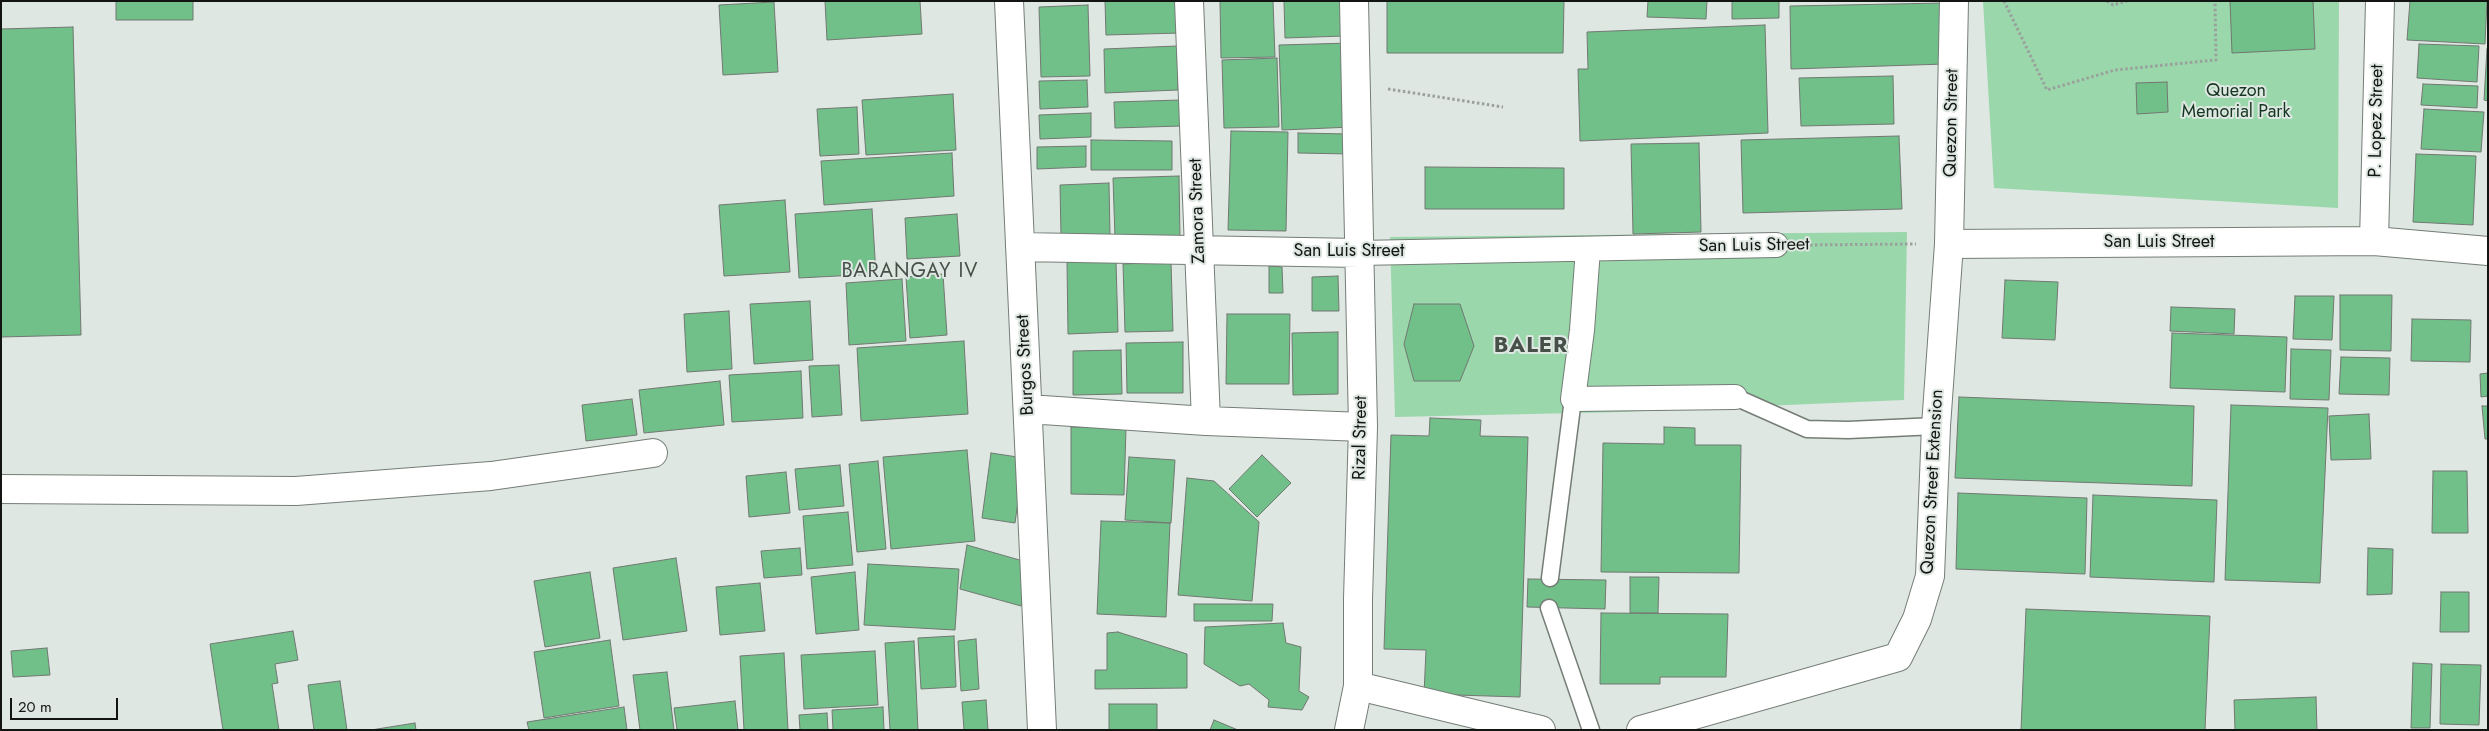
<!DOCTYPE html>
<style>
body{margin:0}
#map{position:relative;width:2489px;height:731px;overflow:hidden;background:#dee7e1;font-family:Jost,sans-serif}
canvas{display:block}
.frame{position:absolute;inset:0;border:2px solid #121512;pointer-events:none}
.scale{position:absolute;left:10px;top:698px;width:108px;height:22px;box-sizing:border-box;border:2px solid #121512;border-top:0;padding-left:6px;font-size:15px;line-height:18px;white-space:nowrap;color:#121512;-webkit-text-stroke:4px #dee7e1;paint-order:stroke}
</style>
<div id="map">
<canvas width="2489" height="731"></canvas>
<div class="frame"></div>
<div class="scale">20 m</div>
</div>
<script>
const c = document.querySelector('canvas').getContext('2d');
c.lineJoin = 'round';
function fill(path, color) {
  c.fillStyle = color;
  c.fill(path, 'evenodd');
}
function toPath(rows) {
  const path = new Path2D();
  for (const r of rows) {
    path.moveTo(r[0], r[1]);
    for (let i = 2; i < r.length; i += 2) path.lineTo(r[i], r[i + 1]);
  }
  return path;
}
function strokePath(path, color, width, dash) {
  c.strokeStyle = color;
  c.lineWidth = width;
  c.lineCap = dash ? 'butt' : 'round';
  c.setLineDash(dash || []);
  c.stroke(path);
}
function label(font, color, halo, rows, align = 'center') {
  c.font = font + ' Jost,sans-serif';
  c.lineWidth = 4;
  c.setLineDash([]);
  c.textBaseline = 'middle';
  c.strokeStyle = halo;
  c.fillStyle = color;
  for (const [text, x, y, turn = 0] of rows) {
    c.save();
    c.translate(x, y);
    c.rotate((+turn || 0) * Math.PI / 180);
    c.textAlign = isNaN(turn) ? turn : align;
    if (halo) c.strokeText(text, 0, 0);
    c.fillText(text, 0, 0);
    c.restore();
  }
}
fill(toPath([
 [1983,1,2339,1,2338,208,1994,188],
 [1907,232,1904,400,1622,412,1395,417,1390,237]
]), '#9ad7ab');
const building = toPath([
 [116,1,193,1,193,20,116,20,116,1],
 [825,1,920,1,922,34,827,40,825,1],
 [1105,1,1180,1,1181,33,1106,35,1105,1],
 [1220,1,1273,1,1275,57,1221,58,1220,1],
 [1284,1,1343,1,1344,36,1285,38,1284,1],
 [1387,1,1564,1,1563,53,1387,53,1387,1],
 [1648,1,1707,1,1706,19,1647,17,1648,1],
 [1732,1,1779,1,1779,18,1732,19,1732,1],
 [2230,1,2313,1,2315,49,2232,53,2230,1],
 [2410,1,2487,1,2485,44,2407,40,2410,1],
 [774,2,778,72,723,75,719,5,774,2],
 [1944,3,1945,64,1791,69,1790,6,1944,3],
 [1088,5,1090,76,1041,77,1039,7,1088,5],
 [1765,25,1768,133,1580,141,1578,69,1588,69,1587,32,1765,25],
 [73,27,81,335,1,337,1,29,73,27],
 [1350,43,1352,127,1282,130,1279,45,1350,43],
 [2419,44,2479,46,2477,82,2417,78,2419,44],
 [1177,46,1178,90,1105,93,1104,49,1177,46],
 [2487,49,2488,49,2488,101,2484,100,2487,49],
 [1277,58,1279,127,1224,128,1222,60,1277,58],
 [1893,76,1894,124,1801,126,1799,78,1893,76],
 [1087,80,1088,107,1040,109,1039,81,1087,80],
 [2167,82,2168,112,2137,114,2136,83,2167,82],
 [2423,84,2478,86,2477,108,2421,105,2423,84],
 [953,94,956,150,866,155,862,100,953,94],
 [1180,100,1181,126,1115,128,1114,102,1180,100],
 [857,107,859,154,820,156,817,109,857,107],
 [2424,109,2484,112,2481,152,2421,149,2424,109],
 [1091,113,1091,137,1040,139,1039,115,1091,113],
 [1231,131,1288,132,1286,231,1228,230,1231,131],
 [1298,133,1350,134,1350,154,1298,153,1298,133],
 [1899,136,1902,209,1743,213,1741,140,1899,136],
 [1091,140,1172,141,1172,170,1091,170,1091,140],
 [1699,143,1701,232,1633,234,1631,144,1699,143],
 [1086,146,1086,167,1037,169,1037,147,1086,146],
 [952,153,954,196,824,205,821,161,952,153],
 [2416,154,2476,156,2473,225,2413,222,2416,154],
 [1425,167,1564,168,1564,209,1425,209,1425,167],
 [1179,176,1180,237,1115,238,1113,178,1179,176],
 [1109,183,1110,235,1061,236,1060,185,1109,183],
 [785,200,790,272,724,276,719,205,785,200],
 [872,209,876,274,799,278,795,214,872,209],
 [957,214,960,256,907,259,905,218,957,214],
 [1116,261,1118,332,1068,334,1067,262,1116,261],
 [1171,262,1173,331,1125,332,1123,264,1171,262],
 [1269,266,1282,267,1283,293,1269,293,1269,266],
 [943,274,947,335,910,338,906,277,943,274],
 [1338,276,1339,311,1312,311,1312,277,1338,276],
 [902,279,906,341,849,345,846,283,902,279],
 [2005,280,2058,282,2055,340,2002,338,2005,280],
 [2340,295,2392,295,2391,351,2340,350,2340,295],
 [2295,296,2334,296,2332,340,2293,339,2295,296],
 [810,301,813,360,754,364,750,304,810,301],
 [1414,304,1460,304,1474,346,1460,381,1414,381,1404,344,1414,304],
 [2171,307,2235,309,2234,334,2170,331,2171,307],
 [729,311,732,369,687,372,684,314,729,311],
 [1227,314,1290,314,1289,384,1226,384,1227,314],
 [2412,319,2471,320,2470,362,2411,361,2412,319],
 [1338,332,1338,394,1293,395,1292,333,1338,332],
 [2172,333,2287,337,2285,392,2170,388,2172,333],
 [964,341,968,414,861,421,857,348,964,341],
 [1183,342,1183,393,1127,393,1126,343,1183,342],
 [2291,349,2331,350,2329,400,2290,399,2291,349],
 [1121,350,1122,394,1073,395,1073,351,1121,350],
 [2341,357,2390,358,2389,395,2339,394,2341,357],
 [839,365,842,415,812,417,809,366,839,365],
 [801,371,803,418,732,422,729,375,801,371],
 [2488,373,2488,396,2481,397,2480,374,2488,373],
 [720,381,724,425,644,433,639,390,720,381],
 [1959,397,2194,406,2192,486,1955,478,1959,397],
 [632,399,637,435,586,441,582,405,632,399],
 [2231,405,2328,408,2320,583,2225,580,2231,405],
 [2482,406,2488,406,2488,439,2485,439,2482,406],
 [2369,414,2371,459,2331,460,2329,416,2369,414],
 [1430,418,1481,420,1480,436,1528,437,1520,697,1424,694,1426,650,1384,649,1391,435,1429,436,1430,418],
 [1071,427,1126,428,1124,495,1071,494,1071,427],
 [1664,427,1695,428,1695,445,1741,445,1739,573,1601,572,1603,443,1664,444,1664,427],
 [967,450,975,541,891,549,883,457,967,450],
 [991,453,1024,458,1015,523,982,518,991,453],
 [1262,455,1291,483,1257,517,1229,489,1262,455],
 [1129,457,1175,460,1171,523,1125,520,1129,457],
 [878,461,886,549,857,552,849,464,878,461],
 [840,465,844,506,799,510,795,469,840,465],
 [2433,471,2467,471,2468,533,2432,533,2433,471],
 [786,472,790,513,749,517,746,476,786,472],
 [1187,478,1214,481,1259,522,1252,601,1178,595,1187,478],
 [1958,493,2087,498,2085,574,1956,569,1958,493],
 [2093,495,2217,500,2214,582,2090,577,2093,495],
 [848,512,853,565,807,569,803,516,848,512],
 [1101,521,1170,523,1166,617,1097,614,1101,521],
 [967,545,1030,563,1021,606,960,589,967,545],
 [800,548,802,575,764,578,761,551,800,548],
 [2368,548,2393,549,2392,594,2367,595,2368,548],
 [676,558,687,631,623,640,613,568,676,558],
 [868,564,959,569,955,630,864,625,868,564],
 [590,572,600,638,545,647,534,581,590,572],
 [855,572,859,630,816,634,811,577,855,572],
 [1630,577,1659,577,1658,613,1630,613,1630,577],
 [1528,579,1606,580,1605,609,1527,607,1528,579],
 [760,583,765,631,720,635,716,587,760,583],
 [2441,592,2469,592,2469,632,2440,632,2441,592],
 [1194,604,1273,604,1272,621,1194,621,1194,604],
 [2026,609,2210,616,2205,730,2021,730,2026,609],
 [1601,613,1728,614,1726,677,1660,677,1660,684,1600,684,1601,613],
 [1283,623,1286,643,1301,647,1299,691,1309,697,1302,710,1268,707,1269,700,1249,684,1240,686,1204,664,1205,627,1283,623],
 [293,631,298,660,275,664,278,683,272,684,279,730,223,730,210,644,293,631],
 [1118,632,1187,654,1187,688,1095,689,1095,670,1107,670,1107,633,1118,632],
 [954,636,956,687,921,689,918,638,954,636],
 [976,639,979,689,961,691,958,641,976,639],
 [610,640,619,706,544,718,534,652,610,640],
 [914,641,918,730,890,730,885,643,914,641],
 [47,648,50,675,13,677,11,651,47,648],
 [875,651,878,705,804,709,801,655,875,651],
 [784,653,788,730,744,730,740,656,784,653],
 [2413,663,2432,664,2430,728,2411,728,2413,663],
 [2441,664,2481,665,2479,725,2440,724,2441,664],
 [667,672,674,730,640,730,633,675,667,672],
 [340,681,347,730,314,730,308,685,340,681],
 [2316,697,2317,730,2235,730,2234,700,2316,697],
 [986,700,988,730,964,730,962,702,986,700],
 [735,701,738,730,677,730,674,708,735,701],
 [1109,704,1157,704,1157,730,1109,730,1109,704],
 [624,707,627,730,529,730,527,722,624,707],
 [883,707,884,730,833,730,832,710,883,707],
 [827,713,828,730,800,730,799,715,827,713],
 [1214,720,1238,730,1210,730,1214,720],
 [415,723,416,730,371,730,415,723]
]);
fill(building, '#71bf89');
strokePath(building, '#717872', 1);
const service = toPath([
 [1735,397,1807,429,1848,430,1936,426],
 [1550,578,1573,399],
 [1549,608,1591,730]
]);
const pedestrian = toPath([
 [1588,249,1582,330,1573,399,1735,397],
 [1359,253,1776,245]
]);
const minor = toPath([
 [1009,1,1042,730],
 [1189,1,1206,421],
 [1354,1,1363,427,1358,599,1358,686,1541,730],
 [2374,241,2380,1],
 [1949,244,2374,241,2488,251],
 [1020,247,1359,253],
 [1028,409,1206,421,1363,427],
 [1,489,296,491,491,476,653,453],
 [1349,730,1358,686]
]);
const tertiary = toPath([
 [1641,730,1898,657,1917,619,1930,576,1936,426,1949,244,1954,1]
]);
strokePath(service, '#757d77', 19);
strokePath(pedestrian, '#757d77', 26);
strokePath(minor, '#757d77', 30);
strokePath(tertiary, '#757d77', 30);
strokePath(toPath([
 [2004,1,2047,90,2115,70,2216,60,2215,1],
 [2107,1,2113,5,2127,1],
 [1388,89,1503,107],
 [1805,245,1916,244]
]), '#9aa19c', 3, [2.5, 2.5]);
strokePath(service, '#fff', 16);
strokePath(pedestrian, '#fff', 24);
strokePath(minor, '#fff', 28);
strokePath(tertiary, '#fff', 28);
label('18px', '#153620', '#dee7e1', [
 ["Quezon",2236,92],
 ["Memorial Park",2236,113]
]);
label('18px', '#121512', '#dee7e1', [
 ["P. Lopez Street",2377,121,-89],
 ["Quezon Street",1952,123,-89],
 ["Zamora Street",1198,211,-92],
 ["San Luis Street",2159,243],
 ["San Luis Street",1754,246,-1],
 ["San Luis Street",1349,252],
 ["Burgos Street",1026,365,-93],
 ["Rizal Street",1361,438,-89],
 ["Quezon Street Extension",1933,482,-87]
]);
c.letterSpacing = '1px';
label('20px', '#474f49', '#dee7e1', [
 ["BARANGAY IV",910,272]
]);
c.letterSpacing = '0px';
c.letterSpacing = '1px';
label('bold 22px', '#474f49', '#dee7e1', [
 ["BALER",1531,347]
]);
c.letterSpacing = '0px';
</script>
